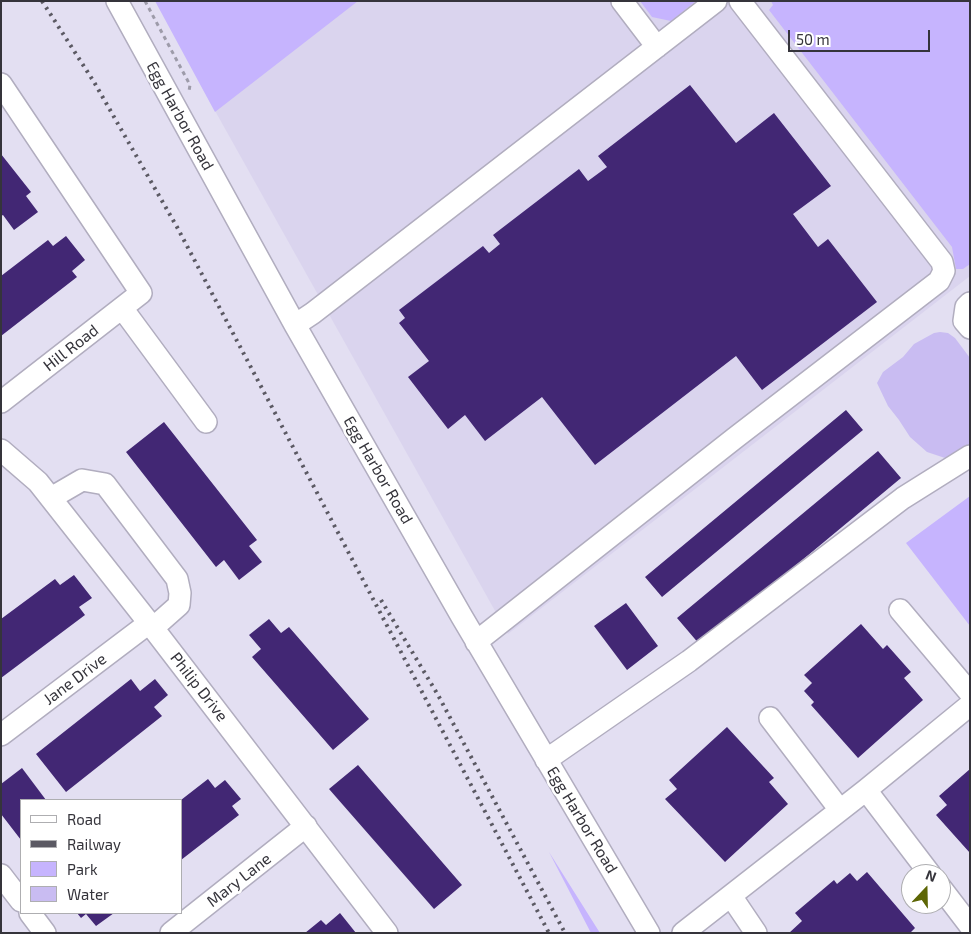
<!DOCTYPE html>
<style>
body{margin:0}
#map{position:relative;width:971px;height:934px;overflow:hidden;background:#e3dff2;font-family:"Exo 2",sans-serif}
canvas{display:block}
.frame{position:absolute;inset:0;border:2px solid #35343b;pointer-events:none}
.legend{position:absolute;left:20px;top:799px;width:162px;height:115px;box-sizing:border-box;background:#fff;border:1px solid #aeaeb1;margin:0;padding:6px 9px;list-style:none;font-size:15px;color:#35343b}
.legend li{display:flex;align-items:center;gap:10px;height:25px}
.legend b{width:25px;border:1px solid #aeaeb1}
.north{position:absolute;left:901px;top:864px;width:50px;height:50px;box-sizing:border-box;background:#fff;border:1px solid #aeaeb1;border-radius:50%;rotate:21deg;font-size:14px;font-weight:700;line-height:20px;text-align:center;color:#35343b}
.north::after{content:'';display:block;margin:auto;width:18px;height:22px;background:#5d6605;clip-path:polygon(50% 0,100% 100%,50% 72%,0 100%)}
.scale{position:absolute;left:788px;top:30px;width:142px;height:22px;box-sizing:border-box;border:2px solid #35343b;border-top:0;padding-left:6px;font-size:15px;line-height:18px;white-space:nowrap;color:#35343b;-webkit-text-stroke:4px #fff;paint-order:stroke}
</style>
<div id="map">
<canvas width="971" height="934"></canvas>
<div class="frame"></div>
<ul class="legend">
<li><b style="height:6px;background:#fff"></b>Road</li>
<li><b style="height:6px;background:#5b5963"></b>Railway</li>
<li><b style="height:14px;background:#c6b4fe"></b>Park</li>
<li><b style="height:14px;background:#c9bcf2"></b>Water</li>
</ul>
<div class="north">N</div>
<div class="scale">50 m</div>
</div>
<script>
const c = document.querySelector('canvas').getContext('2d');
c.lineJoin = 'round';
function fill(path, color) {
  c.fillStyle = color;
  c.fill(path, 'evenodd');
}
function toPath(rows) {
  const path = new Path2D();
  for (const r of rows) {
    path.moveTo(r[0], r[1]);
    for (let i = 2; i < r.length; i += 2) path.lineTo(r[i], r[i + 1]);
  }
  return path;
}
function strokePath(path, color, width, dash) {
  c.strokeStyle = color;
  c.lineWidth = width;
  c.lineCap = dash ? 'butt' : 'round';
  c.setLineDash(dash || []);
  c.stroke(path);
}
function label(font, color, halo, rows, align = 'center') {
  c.font = font + ' "Exo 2",sans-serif';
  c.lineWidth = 5;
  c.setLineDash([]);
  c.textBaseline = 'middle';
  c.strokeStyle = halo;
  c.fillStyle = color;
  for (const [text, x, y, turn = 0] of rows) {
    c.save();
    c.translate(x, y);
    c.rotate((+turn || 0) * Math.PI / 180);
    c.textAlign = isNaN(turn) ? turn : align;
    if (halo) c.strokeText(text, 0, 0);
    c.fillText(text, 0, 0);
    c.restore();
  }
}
fill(toPath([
 [307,1,970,1,970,276,508,634,200,84]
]), '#dad4ee');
fill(toPath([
 [155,1,358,1,215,112],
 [640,1,696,1,671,21,652,17],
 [771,1,970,1,970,264,963,269,956,269,952,247,769,10,773,5],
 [970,496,970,626,906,543],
 [549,852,600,933,591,933]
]), '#c6b4fe');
fill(toPath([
 [940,332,948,333,955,338,970,358,970,446,945,458,927,452,910,437,899,420,888,406,877,383,883,372,903,357,914,344,934,333]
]), '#c9bcf2');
fill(toPath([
 [690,85,736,143,774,113,831,186,793,214,818,247,828,239,877,302,762,390,736,356,595,465,542,397,485,441,465,415,448,429,408,377,429,361,399,323,405,318,399,310,483,246,489,253,500,244,493,235,579,169,588,181,607,167,598,156],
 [1,154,31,192,26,196,38,212,14,230,3,215,1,216],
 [66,236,85,260,72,271,77,277,1,336,1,276,48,240,53,246],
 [846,410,863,430,662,597,645,577],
 [164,422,257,540,249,546,262,562,239,580,224,560,216,567,126,452],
 [878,451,901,478,700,645,677,618],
 [74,575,92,598,79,607,85,615,1,678,1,619,55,579,60,585],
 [626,603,658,646,627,670,594,626],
 [269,619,281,633,289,627,369,719,333,750,252,657,261,649,249,635],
 [861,624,883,649,887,645,911,672,904,678,923,700,858,758,811,705,814,702,804,691,812,683,804,675],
 [131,679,140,691,155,679,168,695,154,707,162,716,66,792,36,754],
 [727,727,774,778,769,782,788,804,725,862,665,799,677,789,669,780],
 [358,765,462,885,434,909,329,789],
 [22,768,46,800,21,800,21,840,1,814,1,784],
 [970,769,970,853,936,815,947,805,939,796],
 [208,779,215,788,225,780,241,799,232,806,239,815,181,860,181,800],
 [867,872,915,928,910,933,789,933,802,921,795,913,834,880,837,884,850,873,857,881],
 [77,913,114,913,96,926,86,914,81,918],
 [340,913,356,933,305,933,321,920,326,925]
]), '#422774');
const minor = toPath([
 [117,1,295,325,462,617,649,933],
 [622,1,657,47],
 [1,84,141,293,1,402],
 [970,303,966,307,964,321,970,328],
 [122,308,206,422],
 [295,325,313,313,716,1],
 [1,450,38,482,153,628,387,933],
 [51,498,82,480,105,484,177,579,180,593,179,605,153,628],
 [900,610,970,693],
 [476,642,735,438,939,281,944,271,942,262,740,1],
 [770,718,840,810],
 [1,735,149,623],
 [546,760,689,661,903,498,970,456],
 [866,790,930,874],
 [1,875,21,901],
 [941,888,970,926],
 [731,896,756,933],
 [30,913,45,933],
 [171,933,306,826],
 [683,933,866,790,970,705]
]);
strokePath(minor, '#b1adbf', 24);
strokePath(toPath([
 [145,1,190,85,189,91]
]), '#9d9ba9', 3, [4, 4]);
strokePath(minor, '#fff', 21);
strokePath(toPath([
 [42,1,94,82,177,227,549,933],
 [381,600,438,695,565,933]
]), '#5b5963', 4, [2.5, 5]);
label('16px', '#35343b', '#fff', [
 ["Egg Harbor Road",180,116,61],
 ["Hill Road",71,348,-38],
 ["Egg Harbor Road",378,470,60],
 ["Jane Drive",75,679,-37],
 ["Philip Drive",199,687,52],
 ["Egg Harbor Road",582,820,59],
 ["Mary Lane",239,880,-38]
]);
</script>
